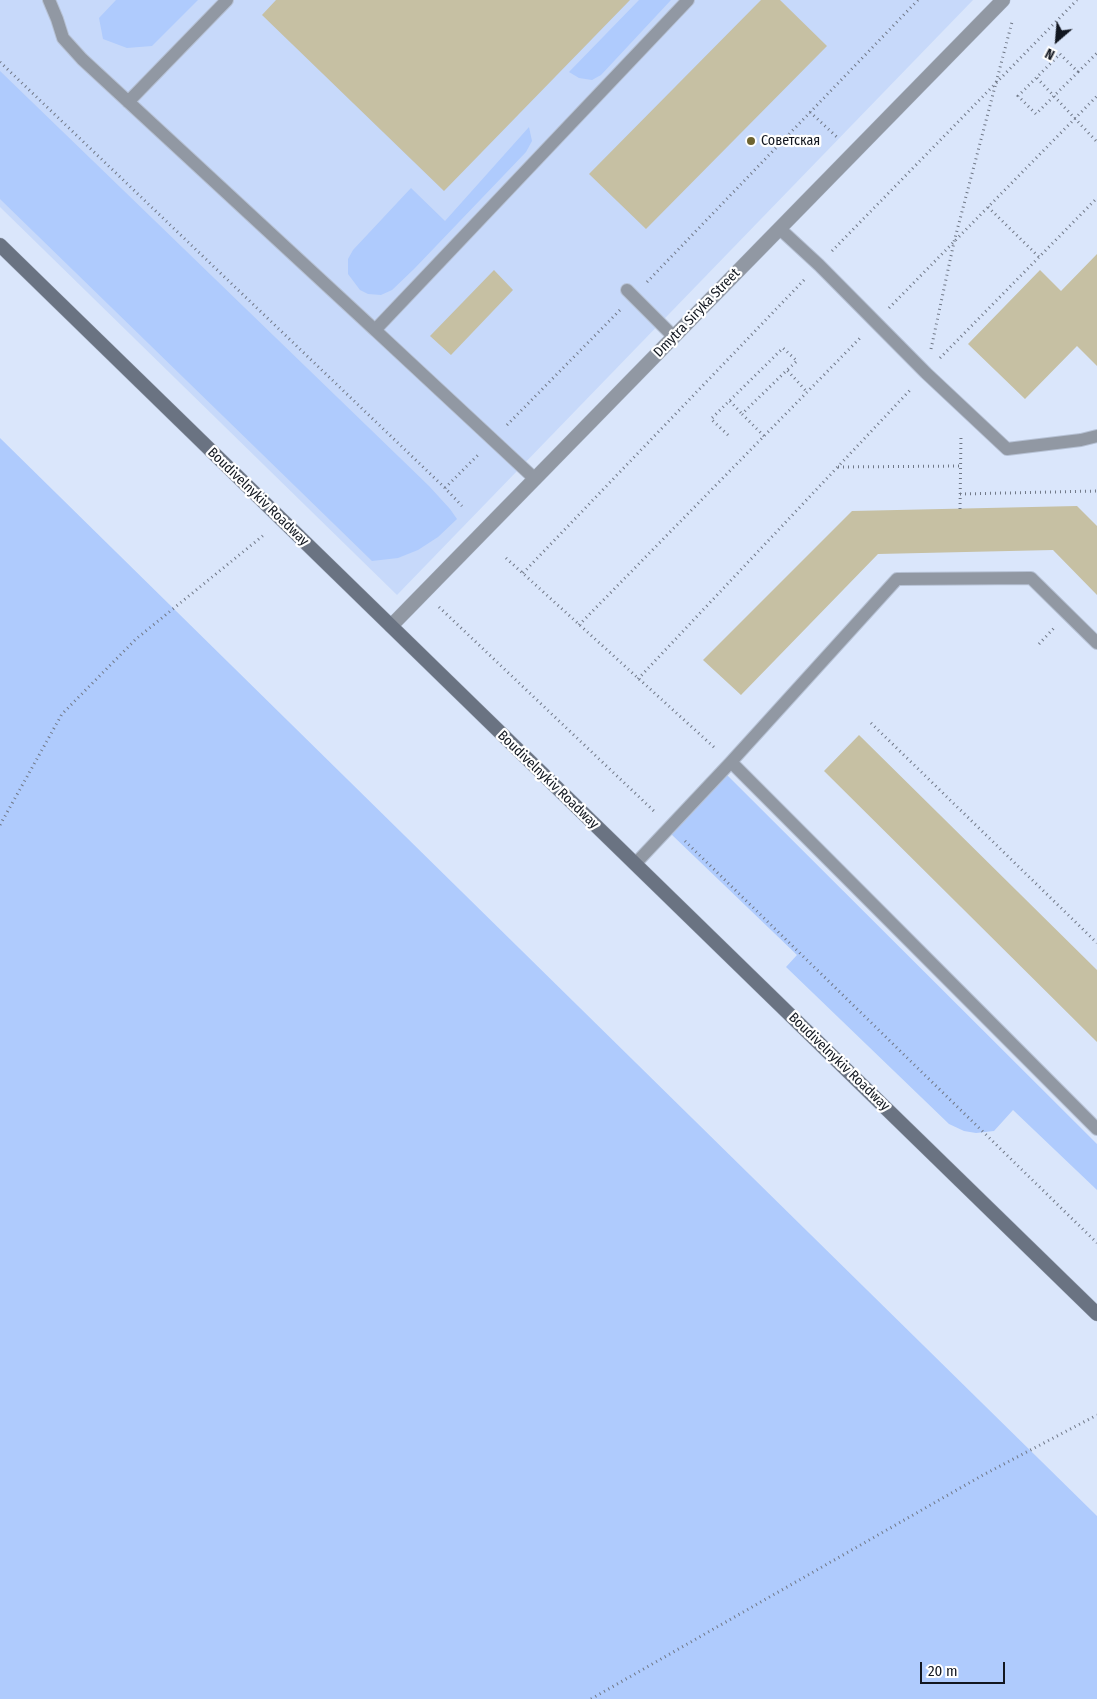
<!DOCTYPE html>
<meta charset="utf-8">
<style>
body{margin:0}
#map{position:relative;width:1097px;height:1699px;overflow:hidden;background:#dae6fb;font-family:"Fira Sans Condensed",sans-serif}
canvas{display:block}
.north{position:absolute;left:1032px;top:15px;width:50px;height:50px;-webkit-text-stroke:4px #fff;paint-order:stroke;rotate:207deg;font-size:14px;font-weight:700;line-height:20px;text-align:center;color:#121720}
.north::after{content:'';display:block;margin:auto;width:18px;height:22px;background:#121720;clip-path:polygon(50% 0,100% 100%,50% 72%,0 100%)}
.scale{position:absolute;left:920px;top:1662px;width:85px;height:22px;box-sizing:border-box;border:2px solid #121720;border-top:0;padding-left:6px;font-size:15px;line-height:18px;white-space:nowrap;color:#121720;-webkit-text-stroke:4px #fff;paint-order:stroke}
</style>
<div id="map">
<canvas width="1097" height="1699"></canvas>
<div class="north">N</div>
<div class="scale">20 m</div>
</div>
<script>
const c = document.querySelector('canvas').getContext('2d');
c.lineJoin = 'round';
function fill(path, color) {
  c.fillStyle = color;
  c.fill(path, 'evenodd');
}
function toPath(rows) {
  const path = new Path2D();
  for (const r of rows) {
    path.moveTo(r[0], r[1]);
    for (let i = 2; i < r.length; i += 2) path.lineTo(r[i], r[i + 1]);
  }
  return path;
}
function strokePath(path, color, width, dash) {
  c.strokeStyle = color;
  c.lineWidth = width;
  c.lineCap = dash ? 'butt' : 'round';
  c.setLineDash(dash || []);
  c.stroke(path);
}
function label(font, color, halo, rows, align = 'center') {
  c.font = font + ' "Fira Sans Condensed",sans-serif';
  c.lineWidth = 4.5;
  c.setLineDash([]);
  c.textBaseline = 'middle';
  c.strokeStyle = halo;
  c.fillStyle = color;
  for (const [text, x, y, turn = 0] of rows) {
    c.save();
    c.translate(x, y);
    c.rotate((+turn || 0) * Math.PI / 180);
    c.textAlign = isNaN(turn) ? turn : align;
    if (halo) c.strokeText(text, 0, 0);
    c.fillText(text, 0, 0);
    c.restore();
  }
}
fill(toPath([
 [0,0,973,0,397,595,0,207]
]), '#c7d9fa');
fill(toPath([
 [116,0,198,0,152,46,127,48,103,39,99,18],
 [639,0,671,0,601,75,592,80,579,78,569,72],
 [0,71,429,486,450,509,457,519,438,537,418,550,398,558,372,561,0,199],
 [529,127,532,141,526,152,414,269,392,290,381,295,368,294,360,290,348,274,348,259,353,250,411,188,445,221],
 [0,438,1097,1516,1097,1699,0,1699],
 [727,775,1097,1144,1097,1190,1013,1110,994,1131,976,1133,964,1131,949,1124,786,967,797,955,671,834]
]), '#afcbfd');
fill(toPath([
 [276,0,630,0,444,191,262,15],
 [761,0,780,0,827,46,646,229,589,174],
 [1097,254,1097,366,1077,346,1025,399,968,344,1040,270,1061,291],
 [494,270,513,290,451,355,430,336],
 [1077,506,1097,526,1097,595,1053,550,878,554,741,695,703,660,852,511],
 [859,735,1097,970,1097,1042,824,771]
]), '#c6c0a3');
const service = toPath([
 [49,0,57,19,63,38,82,59,375,330],
 [128,102,227,0],
 [780,229,819,265,926,373,1007,449,1081,440,1097,436],
 [627,290,674,337],
 [535,479,375,330,688,0],
 [731,762,1097,1129],
 [635,864,731,762,897,579,1031,578,1097,643]
]);
const tertiary = toPath([
 [391,626,1003,0]
]);
const secondary = toPath([
 [0,245,1097,1314]
]);
strokePath(service, '#b6c1d4', 14);
strokePath(tertiary, '#b6c1d4', 15);
strokePath(secondary, '#b6c1d4', 15);
strokePath(toPath([
 [1060,54,1078,72,1036,114,1018,96,1060,54],
 [0,62,445,488,462,506],
 [1078,72,1097,53],
 [1037,78,1097,142],
 [810,112,839,139],
 [988,207,1039,257],
 [832,251,1077,0],
 [647,282,918,0],
 [889,308,1097,96],
 [931,349,954,242,1012,22],
 [940,358,1097,198],
 [730,401,742,414],
 [507,425,620,310],
 [728,435,711,419,783,348,797,361,787,370],
 [764,436,742,414,787,370,807,392],
 [838,467,961,466],
 [445,488,478,455],
 [960,494,1097,491],
 [960,509,961,435],
 [506,558,716,749],
 [523,573,805,279],
 [439,607,656,813],
 [579,625,862,336],
 [1039,644,1054,628],
 [638,679,912,388],
 [871,723,1097,943],
 [0,825,62,714,136,639,265,534],
 [685,841,1097,1243],
 [591,1699,983,1475,1097,1415]
]), '#707887', 3, [1, 4]);
strokePath(service, '#9198a3', 12);
strokePath(tertiary, '#9198a3', 14);
strokePath(secondary, '#6a7382', 14);
for (const [x, y, r, color] of [
 [751,141,5,"#6e6431"]
]) {
  const dot = new Path2D();
  dot.arc(x, y, r, 0, 2 * Math.PI);
  c.fillStyle = color;
  c.fill(dot);
  strokePath(dot, '#fff', 2);
}
label('14px', '#121720', '#fff', [
 ["Советская",761,141]
], 'left');
label('14px', '#121720', '#fff', [
 ["Dmytra Siryka Street",697,313,-46],
 ["Boudivelnykiv Roadway",258,497,44],
 ["Boudivelnykiv Roadway",548,780,44],
 ["Boudivelnykiv Roadway",839,1062,44]
]);
</script>
